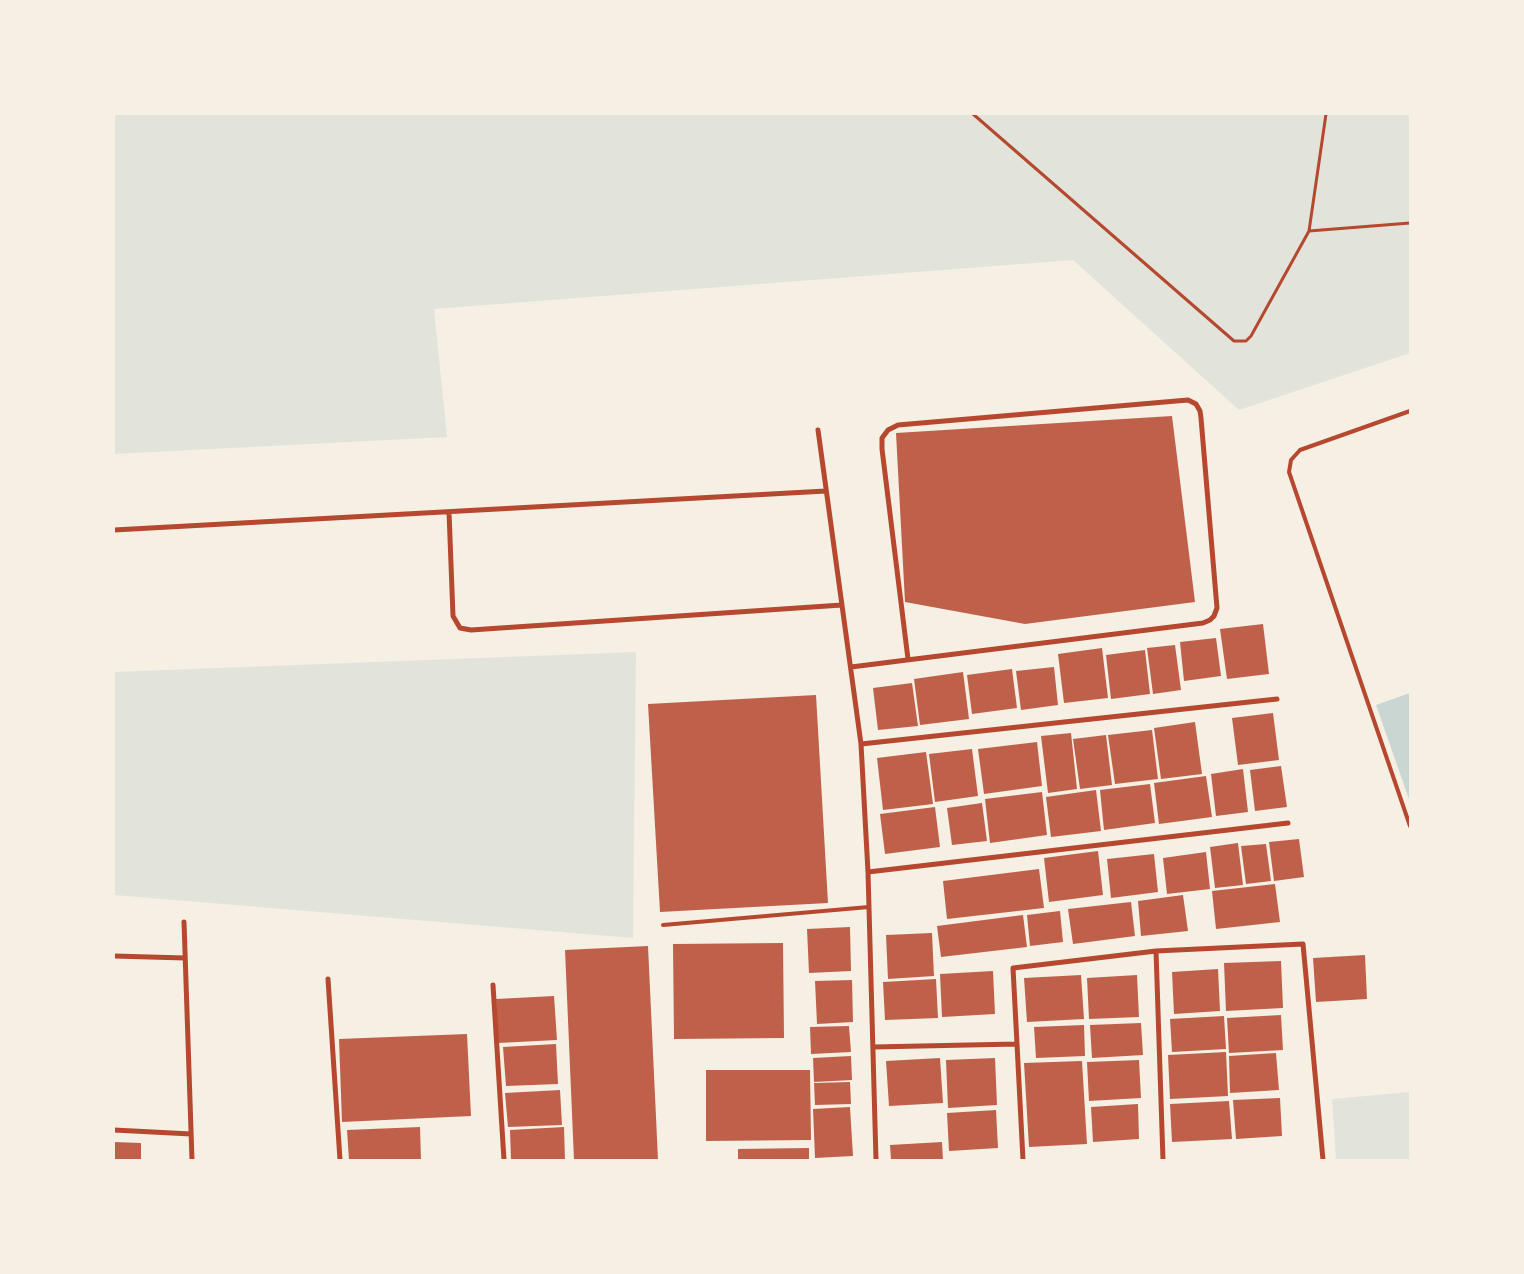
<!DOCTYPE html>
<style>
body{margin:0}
#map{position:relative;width:1524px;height:1274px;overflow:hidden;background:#f6efe4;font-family:"PT Sans",sans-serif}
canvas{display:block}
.frame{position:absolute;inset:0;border:115px solid #f6efe4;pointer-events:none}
</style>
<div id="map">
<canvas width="1524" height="1274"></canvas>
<div class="frame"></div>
</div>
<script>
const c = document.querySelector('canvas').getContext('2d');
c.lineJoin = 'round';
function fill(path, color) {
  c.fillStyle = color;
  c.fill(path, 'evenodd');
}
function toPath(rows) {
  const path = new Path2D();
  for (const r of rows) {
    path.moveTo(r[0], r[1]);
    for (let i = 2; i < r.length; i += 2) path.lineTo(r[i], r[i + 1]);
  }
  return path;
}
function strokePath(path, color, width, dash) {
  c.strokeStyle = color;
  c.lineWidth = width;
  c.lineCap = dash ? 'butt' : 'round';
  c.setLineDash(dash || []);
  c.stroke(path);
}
fill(toPath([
 [114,114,1410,114,1410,353,1239,410,1073,260,434,309,447,437,114,454],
 [636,652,633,938,114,895,114,672],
 [1410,1092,1410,1160,1336,1160,1332,1099]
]), '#e2e4dc');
fill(toPath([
 [1410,693,1410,802,1376,705]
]), '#c9d6d2');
fill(toPath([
 [1172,416,1195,602,1025,624,905,602,896,433],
 [1263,624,1269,674,1227,679,1220,629],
 [1216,638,1221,676,1184,681,1180,642],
 [1175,645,1181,690,1153,694,1147,648],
 [1102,648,1108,698,1064,703,1058,654],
 [1145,650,1150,694,1111,699,1106,655],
 [1054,667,1058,705,1021,710,1016,671],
 [1012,669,1017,708,972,714,967,675],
 [963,672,969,719,920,725,914,679],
 [912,683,918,726,878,730,873,688],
 [816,695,828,903,660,912,648,704],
 [1273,713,1279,760,1238,765,1232,718],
 [1195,722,1202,774,1161,779,1154,728],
 [1152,730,1158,779,1115,784,1108,735],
 [1071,733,1077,789,1048,793,1041,736],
 [1106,735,1112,785,1080,789,1073,739],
 [1037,742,1042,786,984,794,978,749],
 [972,749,978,796,935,802,929,754],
 [926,752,933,804,883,810,877,758],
 [1281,766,1287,807,1255,811,1250,770],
 [1243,769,1248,812,1216,816,1211,774],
 [1206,776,1212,817,1159,824,1154,783],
 [1150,784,1155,823,1104,830,1100,790],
 [1096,790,1101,831,1051,837,1046,797],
 [1042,792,1047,835,990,843,985,799],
 [982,803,987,841,952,845,947,808],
 [935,807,940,847,885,854,880,814],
 [1299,839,1304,877,1274,881,1269,842],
 [1238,843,1243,885,1215,888,1210,847],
 [1266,844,1271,881,1246,884,1241,846],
 [1098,851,1103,895,1049,902,1044,858],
 [1206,852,1210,889,1167,894,1163,858],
 [1154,854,1158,892,1111,898,1107,859],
 [1039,869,1044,908,947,919,943,881],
 [1275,884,1280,922,1216,929,1212,891],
 [1183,895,1188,931,1141,936,1138,901],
 [1131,902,1135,936,1073,944,1068,909],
 [1060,911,1063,942,1030,946,1027,915],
 [1023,915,1027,947,941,957,937,926],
 [850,927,851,971,809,973,807,929],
 [932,933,934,976,888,979,886,935],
 [783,943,784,1038,674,1039,673,944],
 [648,946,658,1160,574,1160,565,950],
 [1365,955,1367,999,1316,1002,1313,958],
 [1281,961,1283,1008,1226,1011,1224,963],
 [1218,969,1220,1011,1174,1014,1172,972],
 [993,971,995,1014,942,1017,940,974],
 [1081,975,1084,1019,1027,1022,1024,978],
 [1137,975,1139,1017,1089,1019,1087,978],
 [936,979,938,1018,885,1020,883,982],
 [852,980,853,1022,817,1024,815,981],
 [554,996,557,1040,498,1043,496,999],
 [1281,1015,1283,1050,1229,1053,1227,1018],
 [1224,1016,1226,1049,1172,1052,1170,1019],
 [1141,1023,1143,1055,1092,1058,1090,1025],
 [1084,1025,1085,1056,1036,1058,1034,1027],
 [849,1026,851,1052,811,1054,810,1027],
 [467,1034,471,1116,342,1122,339,1039],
 [556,1044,558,1084,506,1086,503,1047],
 [1226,1052,1228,1096,1170,1099,1168,1055],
 [1276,1053,1279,1090,1230,1093,1229,1056],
 [851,1056,852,1080,814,1082,813,1058],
 [940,1058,943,1103,889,1106,886,1061],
 [995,1058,997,1105,948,1108,946,1060],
 [1139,1060,1141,1098,1089,1101,1087,1062],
 [1082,1061,1087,1144,1029,1147,1024,1063],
 [706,1070,810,1070,811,1140,706,1141],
 [850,1082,851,1104,815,1105,814,1083],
 [560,1090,562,1125,508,1127,505,1093],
 [1280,1098,1282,1136,1236,1139,1233,1100],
 [1229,1101,1232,1139,1172,1142,1170,1104],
 [1138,1104,1139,1139,1093,1142,1091,1107],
 [850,1107,853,1156,815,1158,813,1109],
 [996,1110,998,1148,949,1151,947,1113],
 [420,1127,421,1160,349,1160,347,1130],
 [564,1127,565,1160,511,1160,510,1130],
 [114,1142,141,1143,141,1160,114,1160],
 [942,1142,943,1160,891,1160,890,1145],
 [809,1148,809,1160,738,1160,738,1149]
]), '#bf614a');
strokePath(toPath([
 [973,114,1234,341,1246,341,1251,336,1309,231,1326,114],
 [1309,231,1410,223]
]), '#b5482f', 3);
strokePath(toPath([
 [1410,411,1300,450,1291,460,1289,472,1410,826],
 [663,925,869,907]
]), '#b5482f', 4);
strokePath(toPath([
 [818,430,861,744,868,872,876,1160],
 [449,512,453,616,460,628,471,630,842,605],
 [114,530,826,491],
 [851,667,1203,623,1210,620,1214,616,1217,608,1201,418,1200,411,1196,404,1188,400,898,425,888,430,882,438,882,449,908,659],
 [861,744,1277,699],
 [868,872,1288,823],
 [184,922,192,1160],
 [1156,951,1163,1160],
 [114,956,185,958],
 [328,979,340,1160],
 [493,985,504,1160],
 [1017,1044,1013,968,1156,951,1303,944,1323,1160],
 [873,1047,1017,1044,1023,1160],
 [114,1130,191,1134]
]), '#b5482f', 5);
</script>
